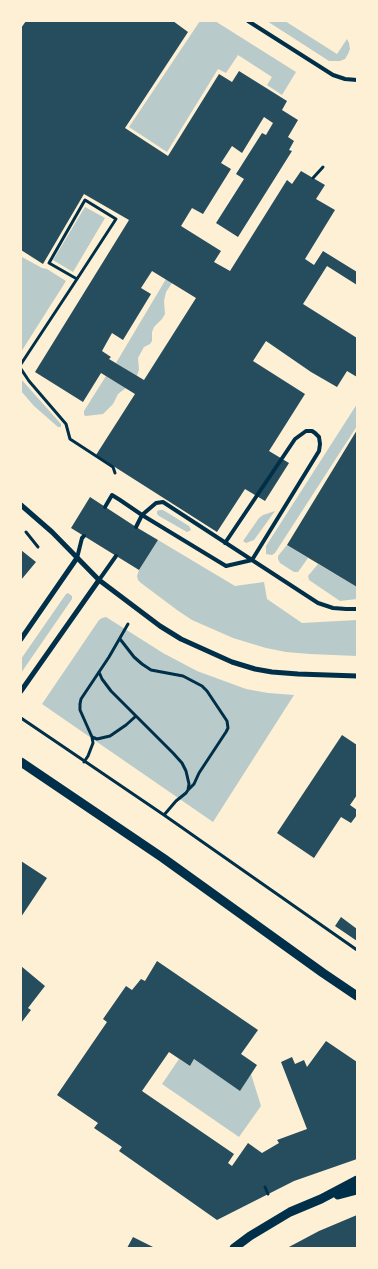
<!DOCTYPE html>
<style>
body{margin:0}
#map{position:relative;width:378px;height:1269px;overflow:hidden;background:#fdf0d5;font-family:"PT Sans Narrow",sans-serif}
canvas{display:block}
.frame{position:absolute;inset:0;border:22px solid #fdf0d5;pointer-events:none}
</style>
<div id="map">
<canvas width="378" height="1269"></canvas>
<div class="frame"></div>
</div>
<script>
const c = document.querySelector('canvas').getContext('2d');
c.lineJoin = 'round';
function fill(path, color) {
  c.fillStyle = color;
  c.fill(path, 'evenodd');
}
function toPath(rows) {
  const path = new Path2D();
  for (const r of rows) {
    path.moveTo(r[0], r[1]);
    for (let i = 2; i < r.length; i += 2) path.lineTo(r[i], r[i + 1]);
  }
  return path;
}
function strokePath(path, color, width, dash) {
  c.strokeStyle = color;
  c.lineWidth = width;
  c.lineCap = dash ? 'butt' : 'round';
  c.setLineDash(dash || []);
  c.stroke(path);
}
fill(toPath([
 [200,21,215,21,296,72,282,95,267,85,272,77,238,55,226,73,218,69,167,152,129,127],
 [267,21,285,21,337,54,347,39,349,43,350,49,348,54,345,59,340,61,329,61],
 [85,207,105,218,73,272,53,260],
 [22,257,42,268,47,269,66,281,21,352],
 [166,279,172,283,166,292,164,301,165,314,162,319,154,327,152,332,152,341,150,344,144,347,138,358,139,370,137,376,116,363],
 [106,376,126,388,118,394,113,404,103,414,86,416,84,415,84,411],
 [21,379,61,424,61,427,58,427,34,406,21,391],
 [357,404,357,426,275,553,272,555,266,554,266,546],
 [160,510,163,510,189,526,191,530,187,532,159,516,157,514,157,511],
 [275,511,254,540,246,543,243,541,259,518,263,515],
 [158,540,235,586,264,582,267,599,302,623,357,620,357,656,310,654,286,652,266,648,233,638,192,620,177,610,141,583,138,580,137,576,139,570],
 [287,545,308,558,298,572,294,572,280,563,278,559,278,556],
 [318,564,357,587,357,599,340,601,309,580,308,576],
 [68,593,72,596,72,599,21,673,21,659,66,594],
 [106,617,163,653,197,671,246,689,268,693,294,695,213,822,42,704,99,620,102,618],
 [179,1059,190,1066,194,1059,240,1090,251,1074,261,1106,239,1137,162,1084]
]), '#b9caca');
fill(toPath([
 [26,21,173,21,188,32,125,128,168,156,219,74,232,82,239,71,287,101,282,110,298,120,288,137,294,141,289,150,292,151,238,237,216,223,244,179,236,174,262,133,266,135,273,123,264,117,242,153,232,146,221,163,231,169,203,214,192,208,181,226,221,251,214,262,230,271,287,180,292,184,301,171,325,185,316,199,335,210,305,259,314,265,323,251,357,272,357,285,327,266,303,304,357,338,357,377,347,371,337,387,311,372,266,341,253,361,305,394,269,451,289,463,265,501,245,489,217,532,96,455,135,394,101,373,83,402,35,372,129,220,84,194,43,264,21,250,21,28],
 [152,271,196,298,144,380,109,359,111,357,102,351,112,333,123,340,151,294,141,288],
 [357,430,357,587,287,545],
 [90,497,136,527,158,540,139,570,71,528],
 [21,550,36,562,21,580],
 [342,735,357,745,357,795,350,805,357,810,357,815,351,823,341,817,314,858,277,833],
 [21,861,47,878,21,917],
 [341,917,357,929,357,941,335,926],
 [157,961,258,1030,241,1054,257,1065,240,1091,194,1059,190,1066,169,1052,142,1091,234,1154,228,1163,232,1166,248,1143,262,1153,279,1143,277,1140,307,1129,281,1062,292,1057,295,1064,304,1060,307,1067,326,1041,357,1062,357,1159,294,1181,217,1220,119,1151,122,1147,94,1128,98,1123,57,1095,107,1022,103,1019,126,986,132,990,141,979,145,981],
 [21,966,45,986,28,1008,31,1010,21,1023],
 [357,1215,357,1248,287,1248,319,1231],
 [133,1237,155,1248,127,1248]
]), '#264d5e');
strokePath(toPath([
 [313,178,323,167],
 [21,364,77,279,116,219,85,200,49,263,77,279],
 [21,369,29,381,66,424,70,439,113,467,115,473],
 [26,532,38,547],
 [120,639,134,657,142,664,151,670,183,676,202,686,207,691,227,721,228,728,226,732,199,773,194,784,188,790],
 [99,672,102,679,111,691,173,753,182,763,186,771,189,784,188,790,186,793,176,801,164,815],
 [21,718,164,815,357,950],
 [92,737,97,739,110,736,126,725,136,716],
 [84,762,88,756,93,743,92,737,80,710,80,704,81,699,109,657,128,624],
 [265,1187,268,1194]
]), '#003049', 3);
strokePath(toPath([
 [248,21,333,75,345,79,357,80],
 [105,507,112,495,120,500,142,515,136,527],
 [225,543,295,439,306,431,312,431,315,433,319,437,320,444,319,451,252,560,226,566,142,515,156,503,163,502,252,560,318,603,333,608,346,609,357,609],
 [77,558,82,538,84,536],
 [99,580,116,556]
]), '#003049', 4);
strokePath(toPath([
 [21,505,52,532,99,580,160,626,181,639,232,662,255,669,272,672,298,674,357,676],
 [21,639,77,558],
 [21,691,99,580]
]), '#003049', 5);
strokePath(toPath([
 [21,762,163,858,323,973,357,996],
 [338,1195,357,1190],
 [234,1248,250,1236,290,1212,321,1199,357,1180]
]), '#003049', 9);
</script>
